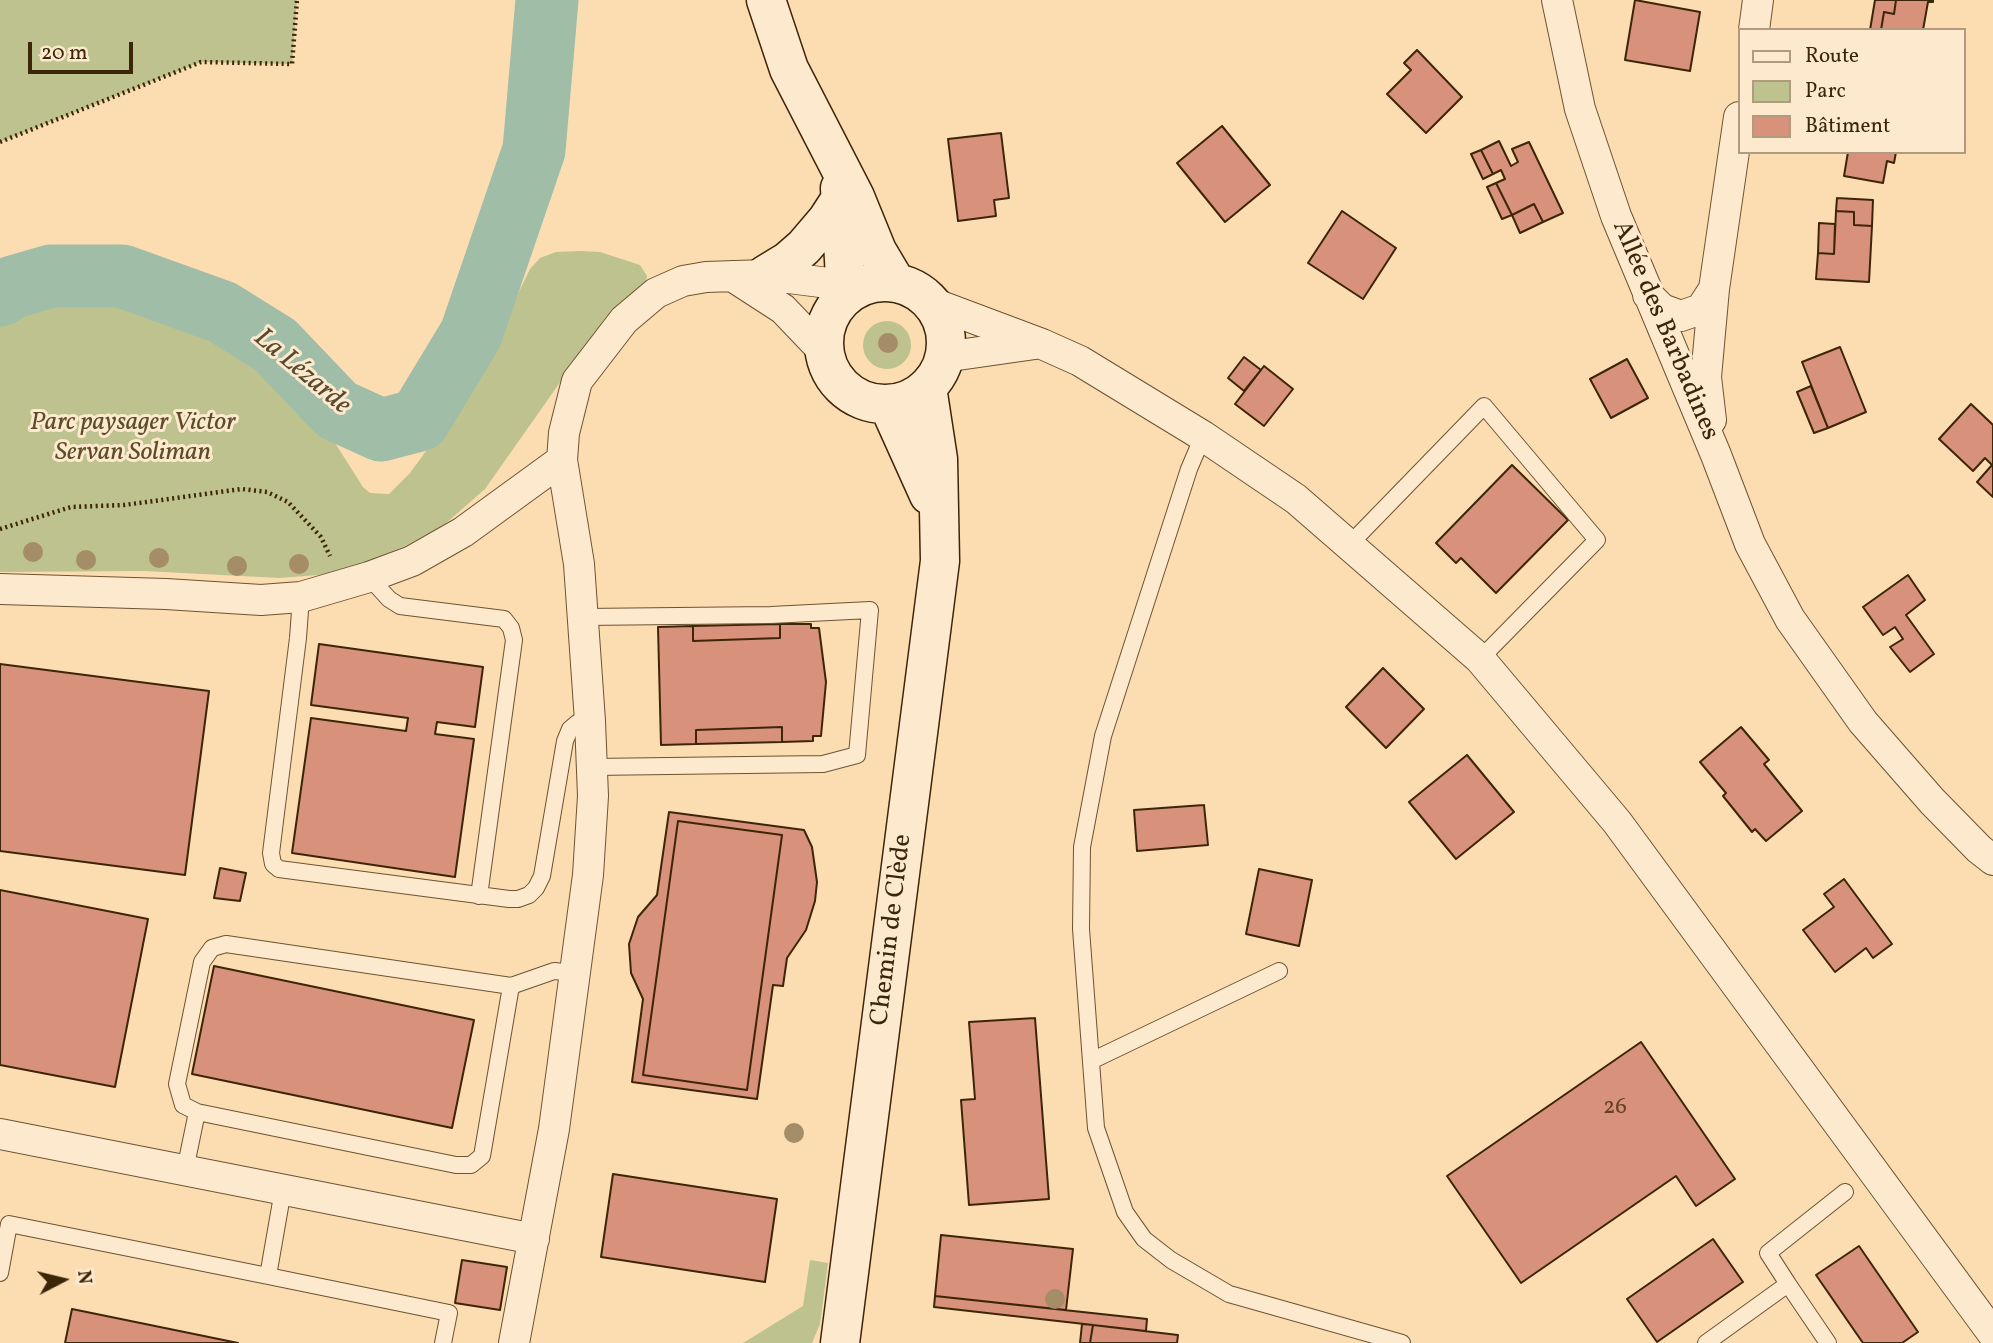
<!DOCTYPE html>
<meta charset="utf-8">
<style>
body{margin:0}
#map{position:relative;width:1993px;height:1343px;overflow:hidden;background:#fcddb2;font-family:Vollkorn,serif}
canvas{display:block}
.legend{position:absolute;left:1738px;top:28px;width:228px;height:126px;box-sizing:border-box;background:#fde9cd;border:2px solid #b09b7e;margin:0;padding:9px 12px;list-style:none;font-size:21px;color:#3d2508}
.legend li{display:flex;align-items:center;gap:14px;height:35px}
.legend b{width:35px;border:2px solid #b09b7e}
.north{position:absolute;left:28px;top:1245px;width:70px;height:70px;-webkit-text-stroke:5px #fde9cd;paint-order:stroke;rotate:83deg;font-size:19px;font-weight:700;line-height:28px;text-align:center;color:#3d2508}
.north::after{content:'';display:block;margin:auto;width:24px;height:32px;background:#3d2508;clip-path:polygon(50% 0,100% 100%,50% 72%,0 100%)}
.scale{position:absolute;left:28px;top:42px;width:105px;height:32px;box-sizing:border-box;border:4px solid #3d2508;border-top:0;padding-left:9px;font-size:21px;line-height:24px;white-space:nowrap;color:#3d2508;-webkit-text-stroke:5px #fde9cd;paint-order:stroke}
</style>
<div id="map">
<canvas width="1993" height="1343"></canvas>
<ul class="legend">
<li><b style="height:9px;background:#fde9cd"></b>Route</li>
<li><b style="height:19px;background:#bdc28e"></b>Parc</li>
<li><b style="height:19px;background:#d8917b"></b>Bâtiment</li>
</ul>
<div class="north">N</div>
<div class="scale">20 m</div>
</div>
<script>
const c = document.querySelector('canvas').getContext('2d');
c.lineJoin = 'round';
function fill(path, color) {
  c.fillStyle = color;
  c.fill(path, 'evenodd');
}
function toPath(rows) {
  const path = new Path2D();
  for (const r of rows) {
    if (r.length === 3) {
      path.moveTo(r[0] + r[2], r[1]);
      path.arc(r[0], r[1], r[2], 0, 2 * Math.PI);
      continue;
    }
    path.moveTo(r[0], r[1]);
    for (let i = 2; i < r.length; i += 2) path.lineTo(r[i], r[i + 1]);
  }
  return path;
}
function strokePath(path, color, width, dash) {
  c.strokeStyle = color;
  c.lineWidth = width;
  c.lineCap = dash ? 'butt' : 'round';
  c.setLineDash(dash || []);
  c.stroke(path);
}
function label(font, color, halo, rows, align = 'center') {
  c.font = font + ' Vollkorn,serif';
  c.lineWidth = 6;
  c.setLineDash([]);
  c.textBaseline = 'middle';
  c.strokeStyle = halo;
  c.fillStyle = color;
  for (const [text, x, y, turn = 0] of rows) {
    c.save();
    c.translate(x, y);
    c.rotate((+turn || 0) * Math.PI / 180);
    c.textAlign = isNaN(turn) ? turn : align;
    if (halo) c.strokeText(text, 0, 0);
    c.fillText(text, 0, 0);
    c.restore();
  }
}
fill(toPath([
 [0,0,297,0,292,64,201,62,0,142],
 [581,251,600,252,640,265,647,276,646,283,606,317,485,489,445,524,405,546,361,564,330,574,280,578,144,571,0,572,0,321,19,307,55,294,91,292,138,298,218,332,254,354,288,384,328,432,363,487,370,493,389,494,410,473,472,388,530,269,540,258,556,252],
 [887,345,24],
 [810,1260,828,1263,820,1324,812,1343,743,1343,803,1306]
]), '#bdc28e');
strokePath(toPath([
 [0,295,13,287,51,276,122,276,222,312,275,345,337,410,381,430,419,420,471,334,534,150,547,0]
]), '#a0bda8', 63);
const building = toPath([
 [1635,0,1700,12,1690,71,1625,60,1635,0],
 [1875,0,1896,0,1894,14,1884,12,1881,30,1870,30,1875,0],
 [1896,0,1933,0,1933,2,1928,2,1923,30,1881,30,1884,12,1894,14,1896,0],
 [1417,50,1462,97,1426,133,1387,94,1411,70,1404,63,1417,50],
 [1222,126,1270,185,1225,222,1177,163,1222,126],
 [1001,133,1009,198,994,200,996,216,958,221,948,139,1001,133],
 [1499,141,1511,166,1518,162,1512,149,1529,142,1563,213,1543,222,1534,204,1512,215,1496,183,1505,179,1501,170,1493,174,1481,150,1499,141],
 [1481,150,1493,174,1483,179,1471,154,1481,150],
 [1848,152,1896,152,1894,163,1887,161,1883,183,1844,176,1848,152],
 [1496,183,1512,215,1502,219,1487,187,1496,183],
 [1837,198,1873,200,1872,226,1854,225,1854,212,1836,211,1837,198],
 [1534,204,1543,222,1520,233,1512,215,1534,204],
 [1342,211,1396,248,1363,299,1308,263,1342,211],
 [1836,211,1854,212,1854,225,1872,226,1869,282,1816,279,1818,253,1834,254,1836,211],
 [1819,223,1835,224,1834,254,1818,253,1819,223],
 [1840,347,1866,412,1828,428,1802,362,1840,347],
 [1244,357,1261,370,1244,391,1228,378,1244,357],
 [1627,359,1648,398,1611,418,1590,379,1627,359],
 [1264,366,1293,389,1264,426,1235,404,1264,366],
 [1811,386,1828,428,1814,433,1797,392,1811,386],
 [1971,404,1993,425,1993,466,1985,458,1973,471,1939,439,1971,404],
 [1512,465,1568,520,1496,593,1461,558,1456,563,1436,543,1512,465],
 [1992,465,1993,466,1993,497,1977,482,1992,465],
 [1908,575,1925,600,1906,615,1934,654,1910,672,1890,647,1903,639,1895,627,1883,635,1863,607,1908,575],
 [780,624,811,624,811,628,819,628,826,682,821,736,813,736,813,741,782,742,782,727,696,730,696,744,661,745,658,627,693,626,693,641,780,638,780,624],
 [780,624,780,638,693,641,693,626,780,624],
 [319,644,483,667,475,727,437,722,435,734,474,739,455,877,292,853,311,718,406,731,408,718,311,705,319,644],
 [0,664,209,691,185,875,0,851,0,664],
 [1383,668,1424,709,1386,748,1346,707,1383,668],
 [782,727,782,742,696,744,696,730,782,727],
 [1741,727,1769,760,1764,764,1802,811,1766,841,1755,829,1752,832,1723,796,1726,793,1700,762,1741,727],
 [1467,755,1514,812,1456,859,1409,802,1467,755],
 [1204,805,1208,845,1137,851,1134,810,1204,805],
 [669,812,804,830,812,847,817,882,815,901,806,930,787,958,783,986,773,985,757,1099,632,1082,643,999,631,973,629,944,638,917,657,895,669,812],
 [678,821,782,835,747,1090,643,1075,678,821],
 [678,821,782,835,747,1090,643,1075,678,821],
 [220,868,246,873,240,901,214,898,220,868],
 [1259,869,1312,880,1299,946,1246,934,1259,869],
 [1844,879,1892,944,1873,958,1866,948,1835,972,1803,930,1834,907,1824,894,1844,879],
 [0,890,148,919,115,1087,0,1065,0,890],
 [214,966,474,1020,452,1128,192,1074,214,966],
 [1035,1018,1049,1199,969,1205,961,1100,975,1099,969,1022,1035,1018],
 [1641,1042,1735,1179,1696,1206,1676,1176,1521,1283,1447,1176,1641,1042],
 [613,1174,777,1199,765,1282,601,1257,613,1174],
 [941,1235,1073,1249,1066,1310,935,1296,941,1235],
 [1713,1239,1743,1282,1657,1342,1627,1299,1713,1239],
 [1859,1246,1918,1332,1902,1343,1863,1343,1816,1275,1859,1246],
 [462,1260,507,1267,500,1310,455,1303,462,1260],
 [935,1296,1147,1319,1146,1331,934,1307,935,1296],
 [72,1309,238,1343,65,1343,72,1309],
 [1082,1324,1093,1325,1090,1343,1080,1343,1082,1324],
 [1093,1325,1178,1335,1177,1343,1090,1343,1093,1325]
]);
fill(building, '#d8917b');
strokePath(building, '#3d2508', 2);
const service = toPath([
 [1203,436,1189,469,1103,736,1082,847,1081,929,1096,1128,1125,1212,1144,1239,1171,1260,1229,1294,1402,1343],
 [1350,544,1484,406,1597,540,1480,659],
 [369,577,389,599,400,606,504,619,511,628,514,640,479,896],
 [301,597,298,638,271,853,273,864,279,869,509,899,518,899,529,895,536,888,542,876,565,741,570,729,577,723,590,721],
 [583,617,771,615,870,610,857,755,823,764,592,767],
 [1091,1061,1279,971],
 [197,1112,456,1165,471,1165,482,1156,511,986,554,971,575,973],
 [185,1170,197,1112,183,1105,177,1084,202,962,212,948,226,944,511,986],
 [0,1273,9,1224,268,1276,283,1190],
 [268,1276,449,1313,443,1343],
 [1788,1284,1828,1343],
 [1706,1343,1788,1284,1768,1253,1845,1192]
]);
const minor = toPath([
 [1557,0,1580,109,1616,216,1716,455,1750,544,1790,619,1863,722,1932,801,1979,849,1993,860],
 [1754,30,1758,0],
 [732,276,783,309,825,353],
 [1648,295,1662,309,1681,316,1701,309,1714,289],
 [930,302,1042,344,1080,361,1203,436,1296,499,1480,659,1617,822,1993,1334],
 [944,357,1035,344],
 [1711,420,1706,377,1714,289,1739,117],
 [0,589,166,594,261,600,301,597,369,577,412,561,463,532,562,460],
 [0,1134,534,1239],
 [514,1343,554,1129,588,875,593,796,590,721,579,564,562,460,564,433,577,381,624,320,656,293,683,281,706,277,765,275,860,287]
]);
const secondary = toPath([
 [766,0,789,69,855,197,877,251,896,283],
 [840,188,846,296],
 [765,275,788,261,804,247,827,220,840,200],
 [885,343,61],
 [888,404,929,495],
 [840,1343,940,561,938,459,927,387]
]);
strokePath(service, '#6d5332', 18);
strokePath(minor, '#6d5332', 32);
strokePath(secondary, '#3d2508', 41);
strokePath(toPath([
 [0,142,201,62,292,64,297,0],
 [0,529,71,507,124,505,242,489,267,492,288,502,321,537,330,556]
]), '#3d2508', 4.5, [2, 3.5]);
strokePath(service, '#fde9cd', 16);
strokePath(minor, '#fde9cd', 30);
strokePath(secondary, '#fde9cd', 38);
c.fillStyle = '#a58d67';
for (const [x, y] of [
 [888,343],
 [33,552],
 [159,558],
 [86,560],
 [299,564],
 [237,566],
 [794,1133],
 [1055,1299]
]) {
  c.beginPath();
  c.arc(x, y, 10, 0, 2 * Math.PI);
  c.fill();
}
label('23px', '#644025', null, [
 ["26",1615,1109]
]);
label('26px', '#3d2508', '#fde9cd', [
 ["Allée des Barbadines",1664,331,67],
 ["Chemin de Clède",893,930,-83]
]);
label('italic 26px', '#5d4c2a', '#fde9cd', [
 ["Parc paysager Victor",133,424],
 ["Servan Soliman",133,454]
]);
label('italic 28px', '#564b30', '#fde9cd', [
 ["La Lézarde",301,373,40]
]);
</script>
